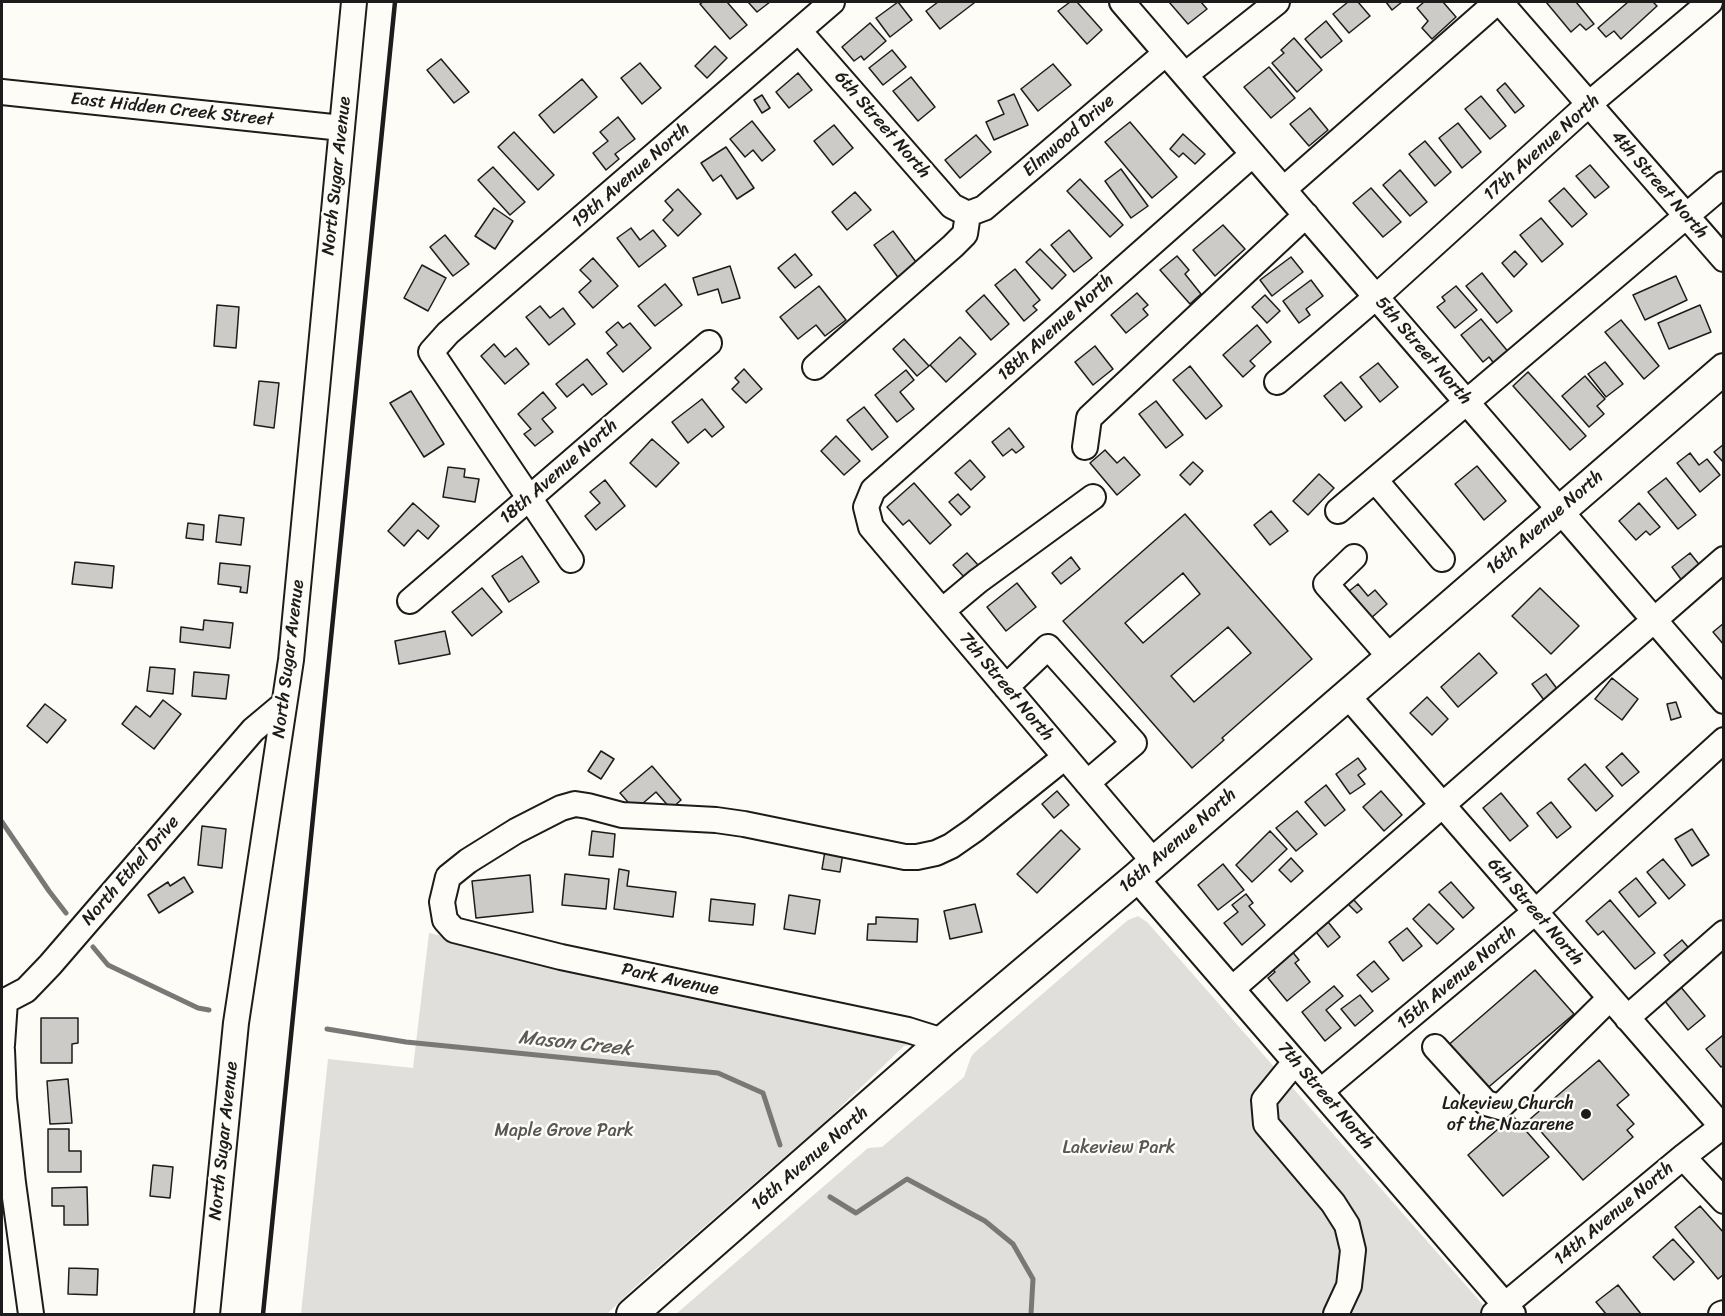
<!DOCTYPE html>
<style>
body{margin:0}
#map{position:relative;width:1725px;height:1316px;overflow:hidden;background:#fdfcf7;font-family:Sriracha,sans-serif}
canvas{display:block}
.frame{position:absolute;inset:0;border:3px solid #1c1c1c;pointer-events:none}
</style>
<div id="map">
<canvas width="1725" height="1316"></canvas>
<div class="frame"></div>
</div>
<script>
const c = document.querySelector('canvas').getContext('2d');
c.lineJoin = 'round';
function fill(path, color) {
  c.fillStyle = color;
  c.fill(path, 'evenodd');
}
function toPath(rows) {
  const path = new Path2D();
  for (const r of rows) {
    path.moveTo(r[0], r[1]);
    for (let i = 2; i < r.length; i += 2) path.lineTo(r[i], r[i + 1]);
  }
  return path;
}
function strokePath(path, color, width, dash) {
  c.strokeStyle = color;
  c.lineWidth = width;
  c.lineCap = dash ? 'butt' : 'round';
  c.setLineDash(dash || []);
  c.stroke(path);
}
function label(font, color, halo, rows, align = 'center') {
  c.font = font + ' Sriracha,sans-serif';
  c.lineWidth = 5;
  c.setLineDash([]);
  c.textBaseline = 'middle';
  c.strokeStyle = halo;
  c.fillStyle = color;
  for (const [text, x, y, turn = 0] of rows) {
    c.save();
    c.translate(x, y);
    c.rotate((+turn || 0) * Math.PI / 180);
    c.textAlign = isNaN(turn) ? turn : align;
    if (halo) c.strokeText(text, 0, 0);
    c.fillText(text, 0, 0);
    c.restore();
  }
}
fill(toPath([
 [1138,916,1147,922,1491,1314,676,1314,868,1148,882,1147,964,1077,971,1057,974,1053,1128,920],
 [429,933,903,1039,908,1046,904,1046,828,1119,635,1287,607,1314,301,1314,328,1059,413,1068]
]), '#e0dfdb');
strokePath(toPath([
 [2,822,49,891,66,913],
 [93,947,108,965,198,1008,209,1010],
 [327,1029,406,1042,718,1073,763,1093,780,1145],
 [830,1197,856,1213,907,1179,985,1221,1013,1244,1033,1279,1031,1314]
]), '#797876', 5);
const building = toPath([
 [703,2,727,2,747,25,730,39,700,4,703,2],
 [748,2,770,2,757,12,748,2],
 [898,2,912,20,890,37,876,18,898,2],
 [938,2,973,2,974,3,940,29,926,11,938,2],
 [1070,2,1077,2,1102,30,1087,44,1058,11,1070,2],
 [1169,2,1201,2,1207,9,1188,24,1169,2],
 [1348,2,1358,2,1370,16,1349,33,1333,14,1348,2],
 [1386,2,1402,2,1392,10,1386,2],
 [1424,2,1443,2,1456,17,1432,39,1422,28,1428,21,1417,8,1424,2],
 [1546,2,1576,2,1594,24,1586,30,1580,24,1571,32,1546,2],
 [1628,2,1653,2,1657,6,1621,39,1614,31,1606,37,1598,28,1628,2],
 [1326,21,1342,41,1321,58,1305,39,1326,21],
 [870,23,886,41,864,60,861,56,854,61,842,47,870,23],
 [1294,38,1322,70,1297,92,1272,63,1284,53,1281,50,1294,38],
 [715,46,727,58,707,78,695,66,715,46],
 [892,50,906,67,883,85,869,68,892,50],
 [441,59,469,92,454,103,427,70,441,59],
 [640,63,661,88,642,104,621,78,640,63],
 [1053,64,1071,85,1038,111,1021,89,1053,64],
 [1269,67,1295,98,1271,118,1244,87,1269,67],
 [798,73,812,90,789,108,776,92,798,73],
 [911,77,935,107,918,121,893,91,911,77],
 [582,79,597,97,554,133,539,115,582,79],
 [1505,83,1524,106,1515,113,1497,90,1505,83],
 [1014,94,1028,125,994,140,986,122,1004,114,998,101,1014,94],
 [762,95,770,108,762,113,754,100,762,95],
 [1481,96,1506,126,1490,139,1465,109,1481,96],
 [1310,108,1328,130,1309,146,1290,124,1310,108],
 [618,117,635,139,615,154,619,159,606,170,593,153,608,141,600,132,618,117],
 [752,121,775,150,762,161,753,150,745,157,730,139,752,121],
 [1130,122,1177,177,1152,198,1105,142,1130,122],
 [1458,123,1481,152,1462,168,1439,138,1458,123],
 [834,125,853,148,833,165,814,141,834,125],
 [514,132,554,175,538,190,498,147,514,132],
 [1183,134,1205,154,1195,164,1183,153,1179,157,1170,149,1183,134],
 [976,135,991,152,960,178,945,160,976,135],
 [1425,141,1451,172,1435,186,1409,154,1425,141],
 [726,147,754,188,737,199,721,175,713,181,701,163,726,147],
 [1590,165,1609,187,1595,198,1576,176,1590,165],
 [493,167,525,202,510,215,478,180,493,167],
 [1121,169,1148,206,1131,218,1105,181,1121,169],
 [1400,170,1427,202,1410,216,1383,185,1400,170],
 [1080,179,1123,225,1110,237,1067,191,1080,179],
 [1371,188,1401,222,1383,237,1353,203,1371,188],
 [1564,188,1587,214,1572,227,1549,201,1564,188],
 [678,189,701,214,678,236,663,220,673,210,665,201,678,189],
 [855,192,871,210,847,230,832,212,855,192],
 [494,208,513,221,495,249,475,236,494,208],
 [1541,218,1563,244,1542,262,1520,235,1541,218],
 [1223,225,1245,249,1215,276,1193,250,1223,225],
 [631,228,640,240,653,230,666,246,639,267,617,238,631,228],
 [1069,230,1092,258,1074,272,1051,245,1069,230],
 [893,231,919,266,900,280,874,245,893,231],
 [445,235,469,264,453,276,430,247,445,235],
 [1040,249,1066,275,1052,289,1026,262,1040,249],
 [1515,251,1527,264,1514,277,1502,263,1515,251],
 [795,254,812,275,795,288,778,268,795,254],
 [1177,256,1189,270,1185,274,1201,294,1190,304,1160,270,1177,256],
 [1291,257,1303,272,1272,296,1260,280,1291,257],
 [593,258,618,286,593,308,579,292,591,281,580,270,593,258],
 [422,265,446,278,428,311,404,298,422,265],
 [730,266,740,298,722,303,718,289,698,295,693,278,730,266],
 [1015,269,1040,300,1033,306,1037,310,1024,321,995,285,1015,269],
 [1482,273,1512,311,1497,323,1466,286,1482,273],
 [1676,276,1687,300,1645,320,1633,295,1676,276],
 [1311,280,1323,296,1306,309,1310,315,1299,323,1283,301,1311,280],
 [665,284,682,305,655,326,638,306,665,284],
 [819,286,846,320,825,336,816,325,798,339,780,317,819,286],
 [1456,286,1477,310,1455,328,1437,307,1445,301,1442,297,1456,286],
 [1137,293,1148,305,1143,309,1148,315,1126,333,1111,315,1137,293],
 [984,295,1009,324,991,340,966,311,984,295],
 [1265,295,1280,311,1267,323,1252,307,1265,295],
 [217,305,239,307,236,348,214,346,217,305],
 [1700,305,1711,332,1669,349,1658,323,1700,305],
 [540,306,550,318,563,308,575,324,549,345,526,317,540,306],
 [1481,319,1510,354,1496,366,1489,357,1483,362,1461,335,1481,319],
 [1621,320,1659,366,1644,379,1605,332,1621,320],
 [618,322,623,328,630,323,651,348,623,372,607,353,617,345,606,332,618,322],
 [1257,325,1271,342,1250,361,1255,366,1243,377,1223,355,1257,325],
 [960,337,976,354,946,382,930,365,960,337],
 [904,339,929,366,917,376,893,349,904,339],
 [494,344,505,357,516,348,529,364,505,384,481,356,494,344],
 [1095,346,1113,369,1093,385,1075,362,1095,346],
 [587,359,607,384,592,395,583,384,567,397,556,384,587,359],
 [1605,362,1623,384,1606,397,1588,374,1605,362],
 [1378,363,1398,387,1380,402,1360,377,1378,363],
 [1190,366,1222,406,1206,419,1173,380,1190,366],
 [744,369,762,389,746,403,732,389,739,382,735,378,744,369],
 [906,370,914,380,900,392,914,409,897,422,875,395,906,370],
 [1528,372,1586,436,1570,450,1513,386,1528,372],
 [1585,376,1605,399,1597,406,1604,414,1589,427,1562,396,1585,376],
 [259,381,279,383,274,428,254,425,259,381],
 [1341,382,1362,407,1345,421,1324,396,1341,382],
 [411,391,444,444,424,457,390,403,411,391],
 [543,392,556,408,542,419,553,432,535,446,524,434,531,429,518,414,543,392],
 [702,399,724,427,712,437,705,429,688,443,672,422,702,399],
 [1156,401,1183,435,1166,448,1139,414,1156,401],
 [864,407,888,437,872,450,847,420,864,407],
 [1009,428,1024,447,1016,453,1012,449,1003,456,992,442,1009,428],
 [836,436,860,461,844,475,821,451,836,436],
 [652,439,679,463,656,487,630,463,652,439],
 [1724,444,1724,463,1714,452,1724,444],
 [1105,450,1117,463,1124,457,1140,475,1117,495,1090,463,1105,450],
 [1690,453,1699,465,1707,459,1720,475,1700,492,1677,463,1690,453],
 [970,460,985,477,971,490,955,473,970,460],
 [1193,462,1203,471,1190,485,1180,475,1193,462],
 [1477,466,1506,501,1484,520,1455,484,1477,466],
 [448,467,465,469,464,477,479,479,475,502,443,497,448,467],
 [1319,474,1334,488,1308,515,1293,501,1319,474],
 [1666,478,1696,515,1678,529,1648,492,1666,478],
 [605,480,625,506,596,530,585,516,600,503,590,492,605,480],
 [914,483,951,525,930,544,909,520,903,525,887,507,914,483],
 [958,494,970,507,961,515,949,502,958,494],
 [413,503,439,526,428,539,418,530,404,546,388,531,413,503],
 [1639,503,1660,527,1650,535,1646,531,1636,540,1619,521,1639,503],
 [1271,511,1288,531,1270,545,1254,525,1271,511],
 [1185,514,1312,659,1222,738,1224,740,1192,768,1063,621,1185,514],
 [1183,573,1200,594,1143,643,1125,623,1183,573],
 [1228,627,1251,653,1194,702,1171,676,1228,627],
 [219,515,244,518,241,545,216,542,219,515],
 [188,523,204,525,203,540,186,538,188,523],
 [967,553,979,566,965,578,953,565,967,553],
 [1690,553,1702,568,1683,582,1672,567,1690,553],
 [522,556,539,582,509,602,492,576,522,556],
 [1071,557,1080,569,1061,584,1052,573,1071,557],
 [75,562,114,566,112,588,72,584,75,562],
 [220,563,250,566,247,593,240,592,241,587,218,584,220,563],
 [1017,583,1036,607,1006,631,987,607,1017,583],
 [1358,584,1368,596,1375,590,1387,604,1370,619,1348,592,1358,584],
 [482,588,502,612,472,636,452,612,482,588],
 [1540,588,1579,626,1551,654,1512,616,1540,588],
 [204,620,233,623,230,648,180,642,181,627,203,630,204,620],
 [1724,623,1724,645,1713,632,1724,623],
 [445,631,450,654,399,664,395,641,445,631],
 [1479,653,1497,673,1458,707,1441,687,1479,653],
 [150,667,175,669,173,694,147,691,150,667],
 [194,672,229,675,226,699,192,696,194,672],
 [1546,674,1558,690,1544,700,1532,684,1546,674],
 [1612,678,1638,699,1622,720,1595,699,1612,678],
 [1427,697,1448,719,1432,735,1410,713,1427,697],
 [163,700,181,714,154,749,122,724,136,706,150,717,163,700],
 [1676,702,1681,717,1671,720,1667,704,1676,702],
 [45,704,66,720,47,743,27,726,45,704],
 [601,751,614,759,601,779,588,771,601,751],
 [1622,753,1639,772,1622,786,1606,767,1622,753],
 [1358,758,1366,769,1358,775,1365,784,1350,794,1336,774,1358,758],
 [1585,764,1613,796,1596,811,1568,779,1585,764],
 [652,766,681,800,671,809,656,792,635,810,620,793,652,766],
 [1326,785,1345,810,1325,826,1305,802,1326,785],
 [1057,791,1069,805,1054,818,1042,804,1057,791],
 [1381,791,1402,815,1384,831,1363,807,1381,791],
 [1501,793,1528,826,1510,841,1483,808,1501,793],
 [1551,802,1571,827,1557,838,1537,813,1551,802],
 [1297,811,1317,834,1296,851,1276,828,1297,811],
 [202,826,226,829,222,868,198,865,202,826],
 [1692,829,1709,855,1692,866,1675,839,1692,829],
 [1061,830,1080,849,1037,893,1017,874,1061,830],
 [592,831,615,834,613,857,589,855,592,831],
 [1270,831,1287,849,1252,882,1236,865,1270,831],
 [825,851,843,853,840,872,822,869,825,851],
 [1291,858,1303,871,1291,882,1279,870,1291,858],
 [1663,859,1685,885,1669,899,1647,872,1663,859],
 [1223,864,1244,890,1218,910,1198,885,1223,864],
 [619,869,629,871,627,886,676,892,673,917,614,909,619,869],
 [565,874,609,879,606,909,562,905,565,874],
 [530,875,533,912,476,918,472,881,530,875],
 [184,877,193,892,159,913,148,895,168,882,170,886,184,877],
 [1636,878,1656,903,1639,917,1619,892,1636,878],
 [1451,882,1474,908,1463,918,1439,892,1451,882],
 [1246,894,1253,903,1249,906,1265,925,1242,945,1224,923,1238,912,1232,905,1246,894],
 [789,895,820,900,815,934,784,929,789,895],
 [711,899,755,904,753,925,709,921,711,899],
 [1353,899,1362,909,1357,913,1348,904,1353,899],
 [1610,900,1655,953,1635,969,1603,931,1598,935,1586,921,1610,900],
 [975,904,982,932,950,939,944,911,975,904],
 [1429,904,1454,929,1437,944,1413,919,1429,904],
 [876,917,918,919,917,942,867,940,868,924,876,924,876,917],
 [1325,918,1340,937,1328,947,1313,928,1325,918],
 [1407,928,1422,946,1403,961,1389,942,1407,928],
 [1682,940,1693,953,1675,968,1664,955,1682,940],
 [1290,949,1299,960,1295,963,1310,982,1287,1001,1268,978,1275,972,1270,966,1290,949],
 [1374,961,1389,979,1372,992,1357,975,1374,961],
 [1535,970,1574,1014,1484,1091,1446,1047,1535,970],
 [1334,986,1343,996,1326,1010,1341,1028,1325,1041,1302,1012,1334,986],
 [1680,986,1705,1016,1688,1030,1664,1000,1680,986],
 [1360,995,1373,1011,1355,1026,1341,1009,1360,995],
 [41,1018,78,1018,78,1043,72,1044,72,1063,41,1063,41,1018],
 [1722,1036,1724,1038,1724,1065,1721,1067,1706,1049,1722,1036],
 [1599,1060,1629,1095,1617,1105,1634,1124,1627,1130,1633,1137,1583,1180,1530,1119,1599,1060],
 [68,1079,72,1123,50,1124,47,1081,68,1079],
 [1513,1116,1549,1157,1503,1196,1468,1155,1513,1116],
 [48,1129,69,1129,69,1151,81,1151,81,1172,48,1172,48,1129],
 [153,1165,173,1167,170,1198,150,1196,153,1165],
 [87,1187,88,1225,64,1225,64,1206,52,1206,52,1188,87,1187],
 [1700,1206,1724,1233,1724,1274,1718,1279,1675,1227,1700,1206],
 [1673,1239,1694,1262,1674,1280,1653,1257,1673,1239],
 [69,1268,98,1269,97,1295,68,1294,69,1268],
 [1618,1285,1641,1314,1606,1314,1596,1302,1618,1285]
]);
fill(building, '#cccbc8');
strokePath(building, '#1c1c1c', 1.5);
const minor = toPath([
 [1122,2,1724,701],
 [1500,2,1724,259],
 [799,31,952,206,968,214],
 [1185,75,1277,2],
 [2,92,342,128],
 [1284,189,1497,2],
 [968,214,984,208,1166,53],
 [815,367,953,246,965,234,968,214],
 [1277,382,1376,297,1589,104,1710,2],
 [1085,447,1089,418,1306,215],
 [1375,480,1442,559],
 [1338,511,1724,184],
 [1354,557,1326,584,1390,657],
 [571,560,431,352,448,333,832,2],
 [410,601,709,343],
 [942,611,978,581,1093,497],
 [1006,687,1048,647,1134,743,1087,783],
 [1347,695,1724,1129],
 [1154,862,871,527,866,507,873,490,1253,154],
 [1136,878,1513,1314],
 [1232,989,1724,559],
 [1627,1018,1724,933],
 [943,1041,908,1030,561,957,454,930,445,920,442,902,448,877,468,861,516,831,561,808,575,804,588,806,622,815,716,820,744,824,905,857,917,857,936,853,951,846,974,830,1065,757],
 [2,1045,5,1001,26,990,50,965,253,730,284,704],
 [1435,1047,1486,1103,1500,1107,1610,998],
 [2,1050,4,1098,13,1183,31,1314],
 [1295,1062,1264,1100,1266,1124,1333,1203,1347,1225,1353,1250,1349,1286,1336,1314],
 [1321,1091,1535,912,1724,740],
 [1683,1157,1724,1201],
 [207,1314,236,1023,291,660,354,2],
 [1494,1314,1683,1157,1724,1125],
 [1721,1314,1724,1313]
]);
const major = toPath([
 [632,1314,943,1041,1136,878,1724,369]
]);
strokePath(minor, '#1c1c1c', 28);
strokePath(major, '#1c1c1c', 34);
strokePath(minor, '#fdfcf7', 24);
strokePath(major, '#fdfcf7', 30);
strokePath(toPath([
 [263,1314,395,2]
]), '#1c1c1c', 4.5);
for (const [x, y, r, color] of [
 [1586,1114,6,"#1c1c1c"]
]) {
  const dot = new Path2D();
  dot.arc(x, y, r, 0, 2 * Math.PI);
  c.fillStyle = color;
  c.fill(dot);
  strokePath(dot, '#fdfcf7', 2);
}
label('18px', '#1c1c1c', '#fdfcf7', [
 ["East Hidden Creek Street",172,110,6],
 ["6th Street North",882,125,49],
 ["Elmwood Drive",1069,136,-41],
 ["17th Avenue North",1542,148,-42],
 ["North Sugar Avenue",337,176,-84],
 ["19th Avenue North",631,176,-41],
 ["4th Street North",1659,185,49],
 ["18th Avenue North",1056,328,-42],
 ["5th Street North",1423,351,49],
 ["18th Avenue North",559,472,-41],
 ["16th Avenue North",1545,523,-41],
 ["North Sugar Avenue",289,659,-83],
 ["7th Street North",1006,687,50],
 ["16th Avenue North",1178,841,-41],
 ["North Ethel Drive",131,871,-49],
 ["6th Street North",1535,912,49],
 ["15th Avenue North",1457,978,-40],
 ["Park Avenue",670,980,12],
 ["7th Street North",1325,1096,49],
 ["North Sugar Avenue",224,1141,-84],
 ["16th Avenue North",810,1159,-41],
 ["14th Avenue North",1614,1214,-40]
]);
label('18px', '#1c1c1c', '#fdfcf7', [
 ["Lakeview Church",1574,1104],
 ["of the Nazarene",1574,1125]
], 'right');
label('18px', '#575655', '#fdfcf7', [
 ["Maple Grove Park",564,1131],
 ["Lakeview Park",1119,1148]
]);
label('italic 20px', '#5a5a58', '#fdfcf7', [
 ["Mason Creek",575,1044,6]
]);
</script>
